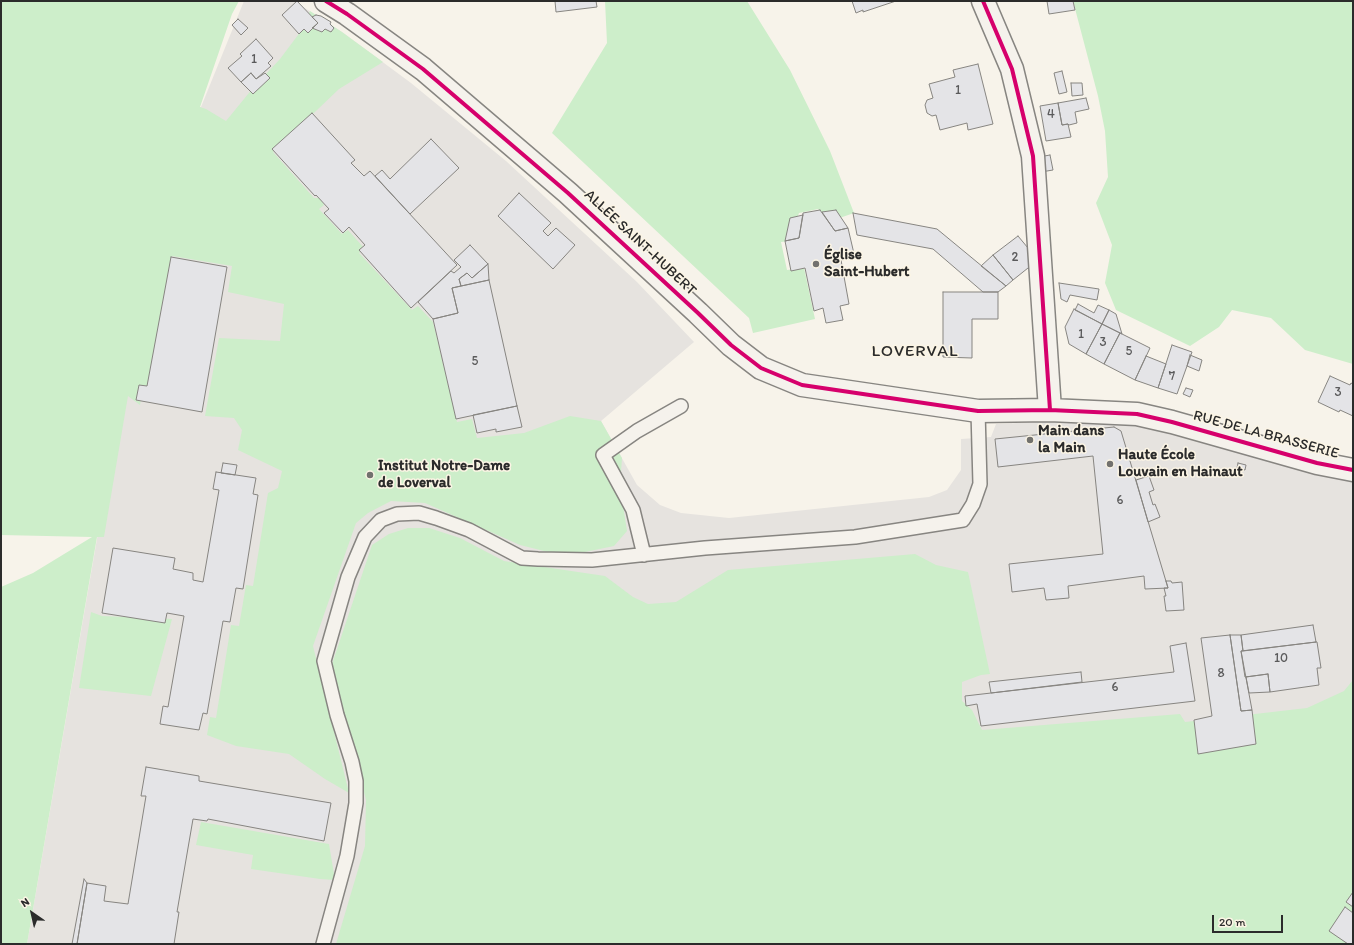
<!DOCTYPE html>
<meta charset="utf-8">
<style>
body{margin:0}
#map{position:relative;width:1354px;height:945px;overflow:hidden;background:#f7f3ea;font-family:Itim,sans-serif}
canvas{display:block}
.frame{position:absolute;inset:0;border:2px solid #2b2b2b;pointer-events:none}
.north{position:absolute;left:12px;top:893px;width:40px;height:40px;-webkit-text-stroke:3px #fcf5e5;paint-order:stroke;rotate:326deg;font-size:11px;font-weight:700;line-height:16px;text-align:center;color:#2b2b2b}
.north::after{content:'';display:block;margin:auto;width:14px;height:18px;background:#2b2b2b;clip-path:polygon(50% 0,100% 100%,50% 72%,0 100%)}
.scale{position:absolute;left:1212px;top:915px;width:71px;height:18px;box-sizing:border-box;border:2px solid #2b2b2b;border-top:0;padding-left:5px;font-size:12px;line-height:14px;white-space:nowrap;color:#2b2b2b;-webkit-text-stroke:3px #fcf5e5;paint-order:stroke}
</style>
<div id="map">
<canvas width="1354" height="945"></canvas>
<div class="frame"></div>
<div class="north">N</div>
<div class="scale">20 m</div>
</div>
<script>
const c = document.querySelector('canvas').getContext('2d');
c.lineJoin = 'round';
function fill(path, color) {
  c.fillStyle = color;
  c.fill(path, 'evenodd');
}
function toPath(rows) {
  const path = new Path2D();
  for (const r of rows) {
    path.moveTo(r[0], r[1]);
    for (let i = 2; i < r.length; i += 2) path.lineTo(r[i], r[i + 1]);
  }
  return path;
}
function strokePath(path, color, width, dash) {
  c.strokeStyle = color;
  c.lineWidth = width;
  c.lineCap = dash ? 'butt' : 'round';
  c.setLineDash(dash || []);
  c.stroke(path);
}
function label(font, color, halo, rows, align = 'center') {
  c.font = font + ' Itim,sans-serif';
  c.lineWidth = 3;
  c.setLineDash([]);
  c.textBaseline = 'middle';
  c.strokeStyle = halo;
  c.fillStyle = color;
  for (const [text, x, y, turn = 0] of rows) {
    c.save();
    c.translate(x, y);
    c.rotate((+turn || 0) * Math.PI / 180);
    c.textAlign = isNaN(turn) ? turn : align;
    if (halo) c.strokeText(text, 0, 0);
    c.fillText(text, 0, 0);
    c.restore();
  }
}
fill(toPath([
 [244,1,294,1,342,32,411,83,506,161,637,282,694,342,601,421,637,485,660,505,681,513,729,518,929,497,947,490,961,470,961,439,991,437,996,424,1129,418,1353,481,1353,876,1336,944,27,944,98,533,155,220,200,107,201,107]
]), '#e6e3df');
fill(toPath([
 [1,1,239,1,232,14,200,107,206,109,226,121,253,88,280,59,298,35,310,11,342,32,383,62,339,89,273,152,314,198,320,198,324,205,319,209,342,234,348,230,364,248,359,253,412,310,418,306,433,322,457,422,472,419,477,438,524,433,570,416,601,421,622,458,620,486,627,531,614,546,585,552,552,553,520,545,425,503,391,501,368,513,356,523,313,646,349,793,325,779,289,754,236,746,207,735,210,717,216,718,231,625,239,626,246,585,253,586,268,493,278,488,282,471,238,450,242,430,234,418,205,416,219,338,280,341,284,304,228,292,232,266,172,256,149,388,143,387,140,405,128,396,104,537,97,537,27,944,1,944,1,587,33,573,92,537,1,535],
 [605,1,747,1,790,70,830,151,854,213,828,222,818,209,799,213,794,227,798,240,781,242,787,270,804,268,815,319,753,333,749,318,552,133,607,43],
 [1073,1,1353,1,1353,364,1305,350,1271,318,1232,310,1219,327,1190,346,1116,310,1105,283,1112,245,1096,203,1108,177,1105,131,1098,96],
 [408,528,429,528,460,538,504,561,605,576,633,597,648,604,676,602,728,570,915,554,936,565,968,572,990,674,981,675,962,682,962,701,972,710,982,730,1180,714,1185,722,1307,708,1344,691,1353,680,1353,944,336,944,365,846,366,800,332,664,372,545,389,534],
 [91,612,102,616,172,619,151,696,79,688],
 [201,822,329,844,335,880,320,879,251,869,253,855,196,845]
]), '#cdeeca');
const building = toPath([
 [297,1,318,23,308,33,304,29,299,34,282,15,297,1],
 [555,1,596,1,597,7,556,12,555,1],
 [852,1,896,1,863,12,863,10,856,13,852,1],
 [1047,1,1073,1,1075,10,1049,14,1047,1],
 [316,15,321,16,331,22,330,24,334,28,331,32,325,29,322,32,312,28,318,23,312,17,316,15],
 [238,19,248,28,241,35,232,25,238,19],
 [256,39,273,58,268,63,271,66,256,79,251,73,241,82,228,68,242,56,240,54,256,39],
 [978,64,993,124,968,130,967,123,940,130,936,115,932,116,927,113,925,105,927,100,933,98,929,84,955,77,953,70,978,64],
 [1062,71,1067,92,1059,94,1054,73,1062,71],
 [251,73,256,79,265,73,270,78,253,94,241,82,251,73],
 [1071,83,1082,83,1083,95,1072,96,1071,83],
 [1086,98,1089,109,1075,112,1077,123,1069,125,1068,124,1062,125,1058,103,1086,98],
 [1058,103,1062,125,1068,124,1071,137,1046,141,1040,106,1058,103],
 [312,113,355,160,351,163,364,176,370,171,457,265,411,308,359,250,365,245,349,227,343,233,324,213,329,209,316,195,315,196,272,149,312,113],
 [431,139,459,168,410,214,375,176,382,170,390,179,431,139],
 [1050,155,1053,170,1041,172,1039,157,1050,155],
 [519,193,551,223,543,231,548,236,556,228,575,245,553,269,498,216,519,193],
 [820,210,835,231,848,228,855,258,841,260,849,304,840,306,843,320,826,323,823,308,814,311,805,268,791,271,785,241,799,238,803,213,820,210],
 [836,210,848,228,835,231,822,212,836,210],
 [853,213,937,229,1006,286,998,292,983,292,933,249,857,235,853,213],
 [803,215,799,238,785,241,790,218,803,215],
 [1018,236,1038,260,1013,280,993,255,1018,236],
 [470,245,488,264,472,278,467,273,459,279,461,286,452,288,458,313,433,319,418,302,451,271,454,273,461,267,454,260,470,245],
 [993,255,1013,280,1006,286,981,266,993,255],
 [171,257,227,267,202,412,136,400,139,385,147,386,171,257],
 [488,264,489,280,461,286,459,279,467,273,472,278,488,264],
 [489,280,517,406,456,419,433,319,458,313,452,288,489,280],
 [1059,283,1099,289,1097,300,1070,295,1067,302,1061,299,1059,283],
 [943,292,998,292,998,319,972,319,972,358,943,357,943,292],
 [1078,304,1094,313,1098,305,1109,310,1102,324,1075,310,1078,304],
 [1074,309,1102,324,1086,354,1069,344,1065,327,1074,309],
 [1109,310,1116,314,1122,334,1102,324,1109,310],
 [1102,324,1120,333,1104,364,1086,354,1102,324],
 [1120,333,1150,348,1135,380,1104,364,1120,333],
 [1172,345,1192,352,1177,394,1158,388,1172,345],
 [1190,355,1202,360,1199,371,1187,366,1190,355],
 [1146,356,1166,364,1158,388,1135,380,1146,356],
 [1330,376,1350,385,1351,383,1353,384,1353,416,1340,410,1339,412,1318,402,1330,376],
 [1186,388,1193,390,1190,397,1183,394,1186,388],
 [517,406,522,427,496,432,496,429,477,433,473,415,517,406],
 [1114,427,1121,431,1168,588,1145,589,1144,576,1068,586,1069,598,1046,600,1044,588,1012,592,1009,564,1103,554,1093,456,998,467,995,439,1114,427],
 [223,463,237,465,235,475,221,473,223,463],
 [1238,463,1246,465,1245,470,1237,468,1238,463],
 [216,472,256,478,253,494,258,495,243,589,236,588,230,622,223,621,207,714,203,713,199,730,160,724,163,706,168,707,184,616,167,613,165,623,102,613,113,548,175,558,173,569,193,573,193,580,203,582,219,490,213,489,216,472],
 [1149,476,1154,490,1149,492,1153,505,1155,504,1160,517,1148,522,1136,480,1149,476],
 [1166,581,1171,581,1172,583,1182,582,1184,610,1166,611,1164,596,1166,596,1164,588,1168,588,1166,581],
 [1313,625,1316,642,1243,651,1241,635,1313,625],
 [1230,635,1241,635,1243,651,1241,651,1252,710,1241,711,1230,635],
 [1230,635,1241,711,1252,710,1256,744,1198,754,1194,720,1212,716,1201,638,1230,635],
 [1316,642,1317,642,1321,668,1317,668,1319,685,1270,692,1268,674,1245,677,1241,651,1316,642],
 [1186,643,1195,701,981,726,977,704,966,706,965,696,1174,672,1170,646,1186,643],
 [1081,672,1082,682,991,693,989,682,1081,672],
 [1268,674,1270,692,1249,693,1246,677,1268,674],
 [146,767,199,776,199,781,331,803,324,841,208,819,207,821,193,819,177,912,179,912,174,944,77,944,87,883,106,886,104,901,128,904,146,796,141,796,146,767],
 [84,879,87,883,77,944,72,944,84,879],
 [1353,892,1353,907,1346,902,1353,892],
 [1345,907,1353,913,1353,944,1348,944,1329,931,1345,907]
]);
fill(building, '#e4e4e7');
strokePath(building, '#878581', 1);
const lane = toPath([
 [644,555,633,510,603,455,637,431,681,406],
 [323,944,347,856,356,803,356,781,352,762,337,715,324,661,348,577,365,537,381,520,397,514,419,513,436,518,469,530,522,558,538,559,592,560,705,548,855,537,963,520,973,504,980,484,978,411]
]);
const street = toPath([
 [326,1,347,14,423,69,568,193,698,313,731,345,761,368,802,385,978,411,1050,410,1137,414,1172,422,1317,463,1353,470],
 [983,1,1012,69,1033,156,1050,410]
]);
strokePath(lane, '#878581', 16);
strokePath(street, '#878581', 25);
strokePath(lane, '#f5f2ec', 13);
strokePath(street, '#f5f2ec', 22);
strokePath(toPath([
 [326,1,347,14,423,69,568,193,698,313,731,345,761,368,802,385,978,411,1050,410,1137,414,1172,422,1317,463,1353,470],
 [983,1,1012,69,1033,156,1050,410]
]), '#d6006c', 4);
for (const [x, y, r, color] of [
 [816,264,4,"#72716e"],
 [1030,440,4,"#72716e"],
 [1110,464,4,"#72716e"],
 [370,475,4,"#72716e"]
]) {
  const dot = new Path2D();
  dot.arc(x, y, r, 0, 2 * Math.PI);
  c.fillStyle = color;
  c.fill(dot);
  strokePath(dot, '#fcf5e5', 1.5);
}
label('13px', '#5a5a5b', null, [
 ["1",254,60],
 ["1",958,91],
 ["4",1051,115],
 ["2",1015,258],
 ["1",1081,335],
 ["3",1103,343],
 ["5",1129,352],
 ["5",475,362],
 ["7",1172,377],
 ["3",1338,393],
 ["6",1120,501],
 ["10",1281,659],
 ["8",1221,674],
 ["6",1115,688]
]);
label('15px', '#2b2b2b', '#fcf5e5', [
 ["ALLÉE SAINT-HUBERT",640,243,43],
 ["RUE DE LA BRASSERIE",1266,435,15]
]);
label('bold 15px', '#2b2b2b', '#fcf5e5', [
 ["Église",824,255],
 ["Saint-Hubert",824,272],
 ["Main dans",1038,431],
 ["la Main",1038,448],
 ["Haute École",1118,455],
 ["Louvain en Hainaut",1118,472],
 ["Institut Notre-Dame",378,466],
 ["de Loverval",378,483]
], 'left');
c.letterSpacing = '1px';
label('17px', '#2b2b2b', '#fcf5e5', [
 ["LOVERVAL",915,352]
]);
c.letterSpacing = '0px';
</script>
